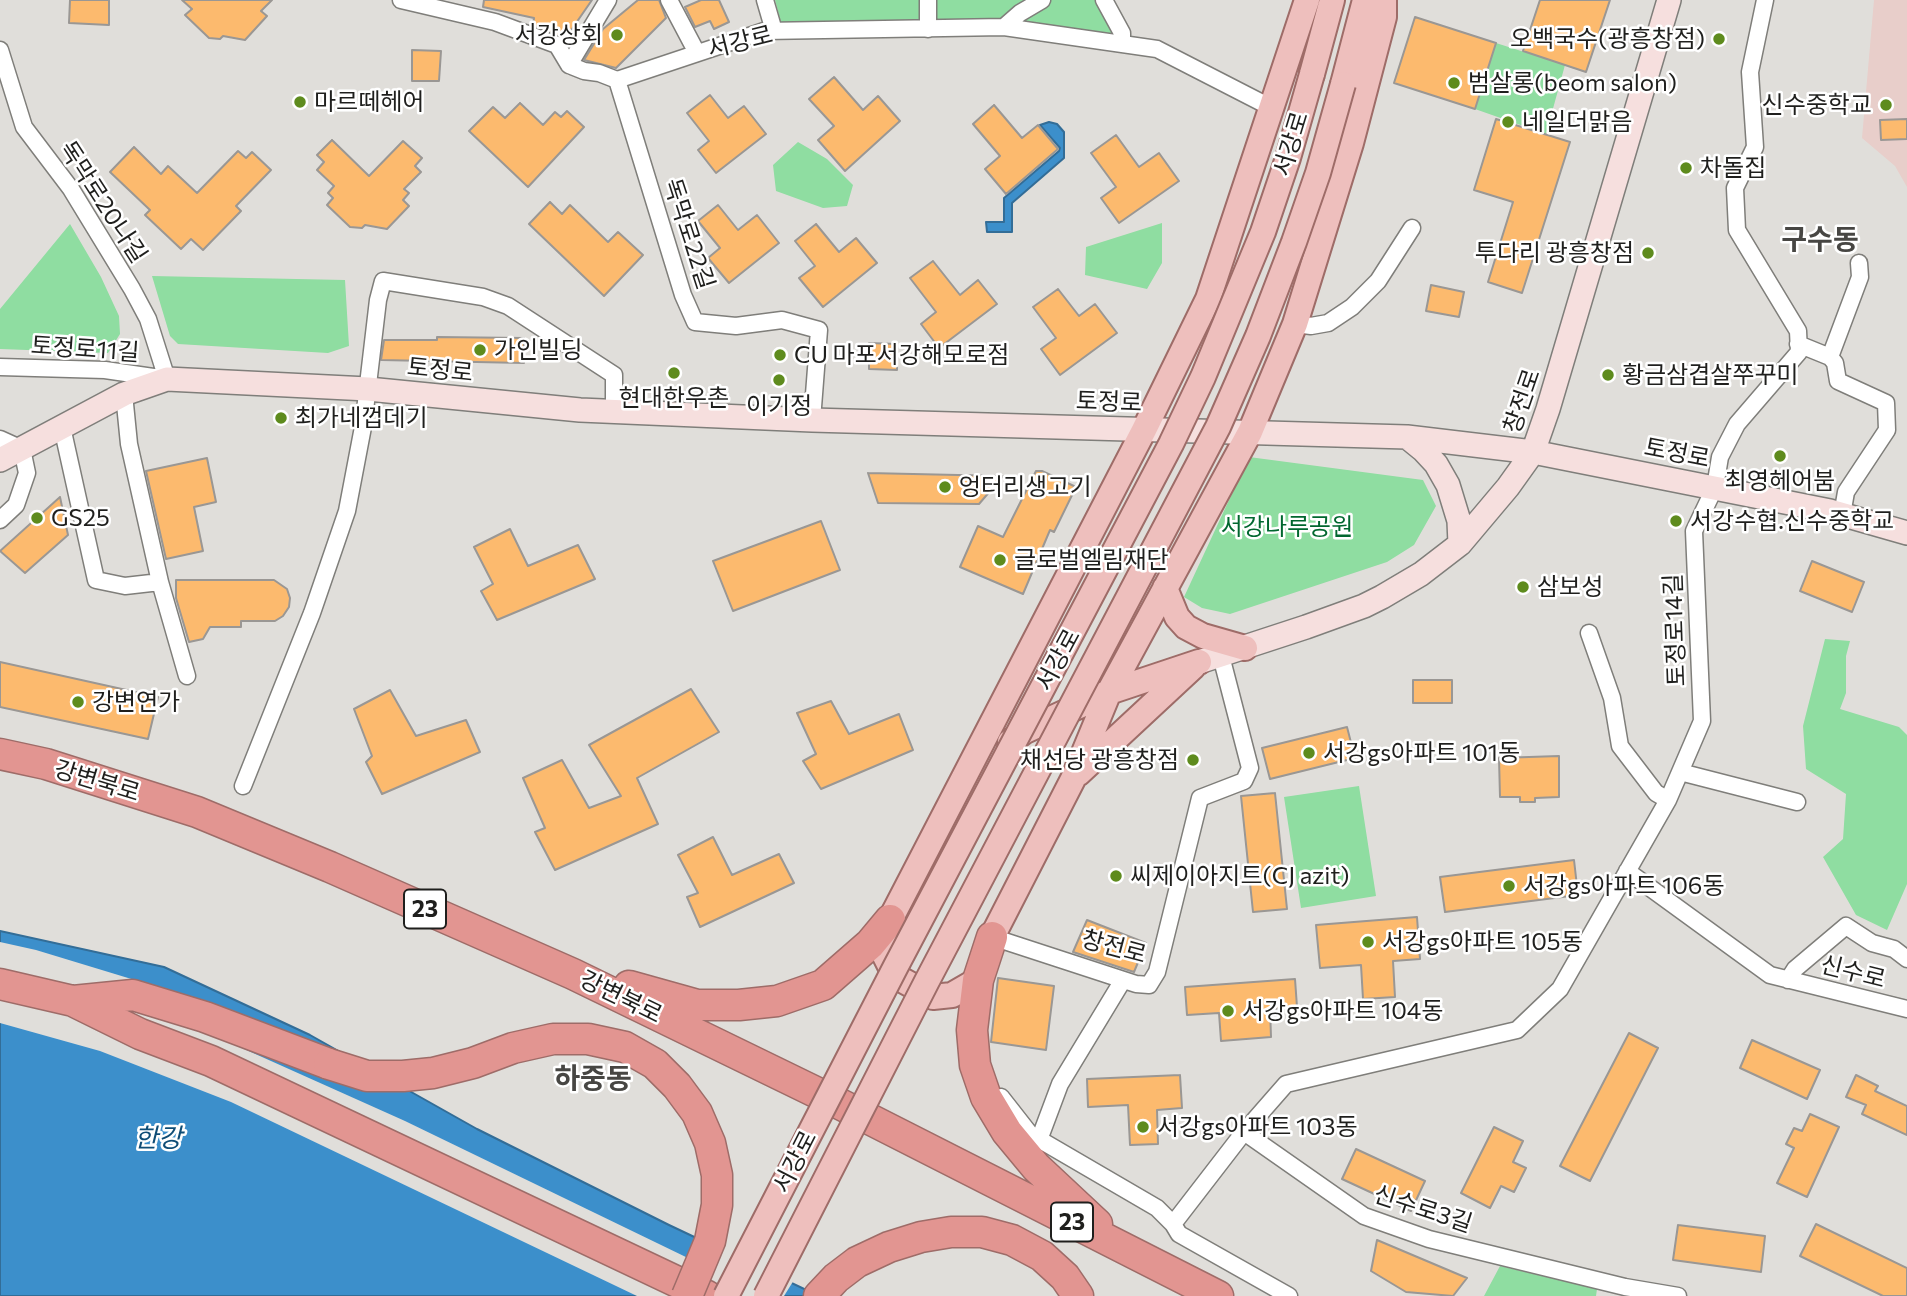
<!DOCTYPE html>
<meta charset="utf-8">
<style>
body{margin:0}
canvas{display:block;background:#e0deda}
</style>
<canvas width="1907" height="1296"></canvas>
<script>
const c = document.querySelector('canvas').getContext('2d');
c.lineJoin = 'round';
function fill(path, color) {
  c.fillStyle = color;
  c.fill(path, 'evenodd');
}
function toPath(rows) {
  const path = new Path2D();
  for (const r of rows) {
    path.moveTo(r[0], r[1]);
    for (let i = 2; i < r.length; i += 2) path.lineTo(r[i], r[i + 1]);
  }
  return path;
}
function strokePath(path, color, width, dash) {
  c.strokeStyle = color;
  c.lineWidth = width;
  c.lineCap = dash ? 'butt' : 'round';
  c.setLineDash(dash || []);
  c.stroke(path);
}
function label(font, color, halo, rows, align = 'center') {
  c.font = font + ' Commissioner,"Noto Sans KR",sans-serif';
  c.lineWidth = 5;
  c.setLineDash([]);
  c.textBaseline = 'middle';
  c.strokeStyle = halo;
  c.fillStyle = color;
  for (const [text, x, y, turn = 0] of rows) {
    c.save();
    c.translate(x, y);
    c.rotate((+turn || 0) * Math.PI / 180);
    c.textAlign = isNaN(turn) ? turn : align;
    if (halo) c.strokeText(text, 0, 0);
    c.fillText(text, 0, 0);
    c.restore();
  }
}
fill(toPath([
 [1874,0,1907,0,1907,187,1895,166,1862,138]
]), '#e8ceca');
fill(toPath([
 [775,0,920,0,920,22,781,23],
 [934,0,1023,0,1024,1,1003,21,934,22],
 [1051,0,1097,0,1118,39,1014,24],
 [1496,43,1565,65,1546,134,1475,109],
 [798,142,827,159,853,185,847,206,823,208,776,191,773,165],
 [1162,223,1162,263,1147,289,1085,275,1086,247],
 [70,224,101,277,119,316,120,334,108,353,0,349,0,309],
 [152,276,345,280,349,346,328,353,178,344,170,336],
 [1249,457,1423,480,1436,506,1414,545,1387,562,1230,614,1202,608,1184,597],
 [1825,639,1850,641,1846,656,1846,693,1840,709,1899,727,1907,735,1907,884,1887,930,1856,915,1823,857,1843,839,1846,794,1806,769,1803,726],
 [1359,786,1376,896,1301,908,1284,797],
 [1500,1266,1597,1289,1596,1296,1484,1296]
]), '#8fdda1');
const water = toPath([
 [1049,122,1057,124,1064,132,1064,158,1012,203,1012,232,987,232,986,222,1004,222,1004,198,1059,151,1060,148,1040,125,1049,122],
 [0,931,164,967,310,1035,477,1129,669,1225,819,1296,0,1296,0,931]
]);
fill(water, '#3c8fcb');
strokePath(water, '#336d97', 2);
fill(toPath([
 [0,942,36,950,138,981,204,1031,405,1121,690,1259,714,1242,794,1280,784,1296,637,1296,231,1102,100,1051,0,1023]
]), '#e0deda');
const building = toPath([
 [70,0,109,0,109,25,69,23,70,0],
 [182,0,272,0,261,11,267,16,245,40,223,36,220,39,209,38,185,15,192,9,182,0],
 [484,0,592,0,565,39,533,25,534,18,483,7,484,0],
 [638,0,659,0,666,18,616,68,584,60,603,29,638,0],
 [701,0,719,0,729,22,714,29,710,21,695,27,685,7,701,0],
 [1540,0,1610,0,1586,72,1523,51,1540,0],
 [1415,17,1496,43,1475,109,1394,83,1415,17],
 [412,50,441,51,439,81,412,81,412,50],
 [834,77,863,110,878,96,900,121,845,171,818,140,834,126,809,99,834,77],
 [710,95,728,118,744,106,766,134,716,173,698,150,709,141,687,113,710,95],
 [520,103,543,125,555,112,561,117,567,111,584,127,528,187,469,131,493,107,505,118,520,103],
 [994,105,1022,138,1038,125,1058,149,1006,194,985,169,1000,156,973,124,994,105],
 [1496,119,1570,142,1522,293,1488,282,1513,202,1474,190,1496,119],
 [1907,119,1907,139,1881,140,1880,120,1907,119],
 [1116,135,1139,167,1159,153,1179,181,1119,223,1101,198,1116,187,1091,153,1116,135],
 [332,140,369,176,403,141,422,158,415,166,421,172,404,189,409,193,403,200,409,206,387,229,365,225,362,228,350,227,327,205,333,198,328,193,334,186,317,170,324,162,317,155,332,140],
 [134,147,161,174,168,166,197,193,238,151,246,158,252,152,271,170,236,206,241,211,203,250,191,239,181,249,145,215,150,210,110,172,134,147],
 [550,202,562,214,570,205,608,242,618,232,643,255,604,296,529,224,550,202],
 [718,205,738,230,757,215,779,243,729,283,708,258,720,248,698,221,718,205],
 [816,224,839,252,856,238,877,263,823,307,799,278,815,266,795,241,816,224],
 [933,261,960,295,978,280,997,304,939,348,921,324,936,312,910,278,933,261],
 [1431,285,1464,292,1459,317,1426,311,1431,285],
 [1058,289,1079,316,1095,304,1117,333,1060,375,1041,349,1056,338,1033,307,1058,289],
 [437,337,524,338,524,363,381,360,384,340,437,340,437,337],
 [869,343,897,344,897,370,869,369,869,343],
 [207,458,216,502,194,507,203,551,166,559,146,471,207,458],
 [1036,471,1042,471,1076,487,1054,532,1050,530,1023,594,960,567,978,526,1003,537,1036,471],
 [868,473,1003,476,979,504,878,503,868,473],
 [60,497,68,535,25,573,0,551,60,497],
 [821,521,840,570,733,611,713,561,821,521],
 [510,529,528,566,578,545,595,579,497,620,481,591,493,584,474,547,510,529],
 [1812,561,1864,582,1852,612,1800,591,1812,561],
 [176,580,274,580,287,589,290,598,289,607,283,616,275,621,241,621,241,627,210,627,203,639,189,642,176,598,176,580],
 [0,662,158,697,148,739,0,707,0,662],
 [1413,680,1452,680,1452,703,1413,703,1413,680],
 [691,689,719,732,637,778,658,824,555,870,535,832,545,828,523,778,562,760,589,808,621,796,589,745,691,689],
 [390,690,416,736,466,720,480,752,382,794,366,762,372,756,354,709,390,690],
 [831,701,849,734,899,714,913,750,821,789,803,761,816,754,797,713,831,701],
 [1347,727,1355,758,1270,779,1262,748,1347,727],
 [1559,756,1559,797,1535,798,1535,802,1520,802,1520,797,1500,797,1499,758,1559,756],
 [1275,793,1287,909,1253,912,1241,796,1275,793],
 [713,837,732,875,779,854,794,883,700,927,687,897,698,893,678,855,713,837],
 [1574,860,1578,895,1445,912,1440,877,1574,860],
 [1417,917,1420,959,1393,961,1395,997,1363,999,1361,965,1320,968,1316,925,1417,917],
 [1087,920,1146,943,1134,972,1073,952,1087,920],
 [998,978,1054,986,1046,1050,991,1042,998,978],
 [1295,979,1297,1007,1270,1009,1271,1037,1221,1041,1219,1013,1187,1015,1185,987,1295,979],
 [1629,1033,1658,1048,1590,1181,1560,1166,1629,1033],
 [1752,1040,1820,1070,1807,1099,1740,1068,1752,1040],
 [1180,1075,1182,1108,1157,1110,1158,1144,1130,1145,1128,1105,1088,1107,1087,1079,1180,1075],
 [1856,1075,1878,1086,1875,1091,1907,1106,1907,1135,1862,1114,1866,1105,1846,1097,1856,1075],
 [1810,1114,1839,1127,1807,1197,1777,1183,1794,1148,1786,1144,1794,1128,1802,1131,1810,1114],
 [1494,1127,1523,1141,1513,1162,1526,1168,1514,1192,1501,1186,1490,1208,1461,1193,1494,1127],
 [1356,1149,1425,1181,1411,1211,1342,1179,1356,1149],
 [1816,1224,1907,1268,1907,1296,1883,1296,1800,1256,1816,1224],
 [1678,1225,1765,1236,1761,1272,1673,1260,1678,1225],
 [1377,1240,1467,1278,1453,1296,1406,1292,1371,1271,1377,1240]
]);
fill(building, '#fcba6e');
strokePath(building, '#9a9794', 2);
const street = toPath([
 [401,0,495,22,557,45,569,65,584,71,599,73,617,80,683,295,695,322,736,326,782,320,819,330,812,420],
 [669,0,697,53],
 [765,0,774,31],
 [928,0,928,29],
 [1104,0,1122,33,1122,44],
 [1004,27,1020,13,1042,0],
 [0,50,24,127,71,189,132,289,148,319,167,379,105,370,0,367],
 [569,65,608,0],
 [617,80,764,31,1004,27,1157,49,1272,108],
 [1295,324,1311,326,1328,323,1352,307,1378,281,1412,228],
 [1798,344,1830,357,1835,363,1838,381,1886,403,1887,430,1846,492,1842,515],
 [1830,357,1860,277,1859,263],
 [124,394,129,444,160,582,187,676],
 [62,427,96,580,125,586,160,582],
 [0,439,22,449,27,473,16,505,0,520],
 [1589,633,1612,698,1620,746,1656,793,1668,800],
 [1680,772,1797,802],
 [243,786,312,613,347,511,363,427,378,300,383,281,483,297,508,306,614,375,614,412],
 [1627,871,1770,975,1907,1009],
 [992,937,1136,984,1149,985,1157,972,1200,798,1244,781,1250,768,1221,656],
 [1788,980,1795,969,1846,926,1872,943,1894,949,1907,959],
 [1001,1097,1030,1134,1157,1208,1173,1224,1179,1234,1289,1296],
 [1244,1132,1364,1216,1429,1239,1625,1287,1678,1296],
 [1039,1140,1060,1084,1123,980],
 [1173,1224,1244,1132,1286,1084,1517,1030,1560,989,1668,800,1702,721,1694,531,1715,487,1720,457,1737,424,1799,352,1798,331,1737,230,1735,188,1755,147,1750,72,1765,0]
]);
const secondary = toPath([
 [1407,437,1423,450,1436,464,1448,485,1459,521,1460,544],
 [0,460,124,394,167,379,368,389,580,410,812,420,1407,437,1533,452,1830,511,1907,533],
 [1199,662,1306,627,1364,606,1382,597,1421,574,1460,544,1508,487,1533,452,1548,409,1669,0]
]);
const primary = toPath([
 [1312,74,1332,0],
 [1343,84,1365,0],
 [1165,588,1177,617,1186,627,1203,636,1245,648],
 [1010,742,1025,731,1109,692,1199,662],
 [1079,773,1193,667],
 [992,937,1073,779,1109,692,1250,432,1295,324,1351,143,1384,17,1384,0],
 [978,980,952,995,933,997,895,976,883,952,890,920,1144,430,1208,299,1307,0]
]);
const highway = toPath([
 [0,754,46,764,197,812,330,867,573,974,834,1101,1218,1296],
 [992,937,978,980,972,1030,975,1065,986,1097,1007,1132,1036,1167,1097,1224],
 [0,984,73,1001,140,1034,211,1061,707,1296],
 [629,986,697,1005,739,1005,777,1001,823,985,870,944,890,920],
 [73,1001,133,995,205,1017,329,1064],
 [819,1296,836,1278,857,1262,889,1247,921,1237,951,1232,982,1232,1012,1240,1042,1256,1065,1277,1078,1296]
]);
strokePath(street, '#7f7e7a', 19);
strokePath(secondary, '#7f7e7a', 26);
strokePath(primary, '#9e6c68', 28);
strokePath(highway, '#9e6c68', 33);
strokePath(street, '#fff', 16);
strokePath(secondary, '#f6dfde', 23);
strokePath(primary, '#eebfbd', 24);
strokePath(highway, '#e29591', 30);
const primaryBridge = toPath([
 [726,1296,896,966,1171,444,1203,377,1263,232,1288,158,1312,74],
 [766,1296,927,981,1218,427,1258,336,1294,242,1318,173,1343,84]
]);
const highwayBridge = toPath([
 [329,1064,367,1076,403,1076,433,1073,473,1063,513,1048,553,1039,588,1039,625,1047,655,1064,677,1086,697,1113,710,1143,717,1175,717,1205,710,1241,687,1296]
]);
strokePath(primaryBridge, '#9e6c68', 28, []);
strokePath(highwayBridge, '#9e6c68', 33, []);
strokePath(primaryBridge, '#eebfbd', 24);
strokePath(highwayBridge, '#e29591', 30);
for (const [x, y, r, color] of [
 [617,35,7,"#5e8b1d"],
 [1719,39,7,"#5e8b1d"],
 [1454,83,7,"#5e8b1d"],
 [300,102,7,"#5e8b1d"],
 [1886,105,7,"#5e8b1d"],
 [1508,122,7,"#5e8b1d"],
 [1686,168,7,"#5e8b1d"],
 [1648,253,7,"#5e8b1d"],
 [480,350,7,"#5e8b1d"],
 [780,355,7,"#5e8b1d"],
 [674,373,7,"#5e8b1d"],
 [1608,375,7,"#5e8b1d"],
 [779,380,7,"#5e8b1d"],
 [281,418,7,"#5e8b1d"],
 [1780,456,7,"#5e8b1d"],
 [945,487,7,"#5e8b1d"],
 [37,518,7,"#5e8b1d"],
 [1676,521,7,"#5e8b1d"],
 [1000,560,7,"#5e8b1d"],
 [1523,587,7,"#5e8b1d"],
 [78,702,7,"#5e8b1d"],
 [1309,753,7,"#5e8b1d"],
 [1193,760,7,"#5e8b1d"],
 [1116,876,7,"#5e8b1d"],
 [1509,886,7,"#5e8b1d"],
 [1368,942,7,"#5e8b1d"],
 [1228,1011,7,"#5e8b1d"],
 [1143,1127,7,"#5e8b1d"]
]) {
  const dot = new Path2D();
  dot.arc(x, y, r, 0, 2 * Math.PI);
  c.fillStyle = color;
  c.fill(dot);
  strokePath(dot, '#fff', 2.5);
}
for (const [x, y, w] of [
 [425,909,42],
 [1072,1222,42]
]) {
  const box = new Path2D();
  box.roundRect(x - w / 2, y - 19.5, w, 39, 5);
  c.fillStyle = '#fff';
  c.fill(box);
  strokePath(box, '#1f1f1d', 2);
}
label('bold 23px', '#1f1f1d', null, [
 ["23",425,909],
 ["23",1072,1222]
]);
label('24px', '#1f1f1d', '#fff', [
 ["서강상회",603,35,"right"],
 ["오백국수(광흥창점)",1705,39,"right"],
 ["범살롱(beom salon)",1468,83],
 ["마르떼헤어",314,102],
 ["신수중학교",1872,105,"right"],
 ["네일더맑음",1522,122],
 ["차돌집",1700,168],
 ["투다리 광흥창점",1634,253,"right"],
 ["가인빌딩",494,350],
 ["CU 마포서강해모로점",794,355],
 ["황금삼겹살쭈꾸미",1622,375],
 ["현대한우촌",674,398,"center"],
 ["이기정",779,406,"center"],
 ["최가네껍데기",295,418],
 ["최영헤어붐",1780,481,"center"],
 ["엉터리생고기",959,487],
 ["GS25",51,518],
 ["서강수협.신수중학교",1690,521],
 ["글로벌엘림재단",1014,560],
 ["삼보성",1537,587],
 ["강변연가",92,702],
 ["서강gs아파트 101동",1323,753],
 ["채선당 광흥창점",1179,760,"right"],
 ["씨제이아지트(CJ azit)",1130,876],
 ["서강gs아파트 106동",1523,886],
 ["서강gs아파트 105동",1382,942],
 ["서강gs아파트 104동",1242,1011],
 ["서강gs아파트 103동",1157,1127]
], 'left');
label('24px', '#1f1f1d', '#fff', [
 ["서강로",740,42,-14],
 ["서강로",1291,144,-73],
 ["독막로20나길",103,202,57],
 ["독막로22길",689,234,72],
 ["토정로11길",85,349,4],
 ["토정로",440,370,6],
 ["창전로",1522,401,-71],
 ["토정로",1109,402,2],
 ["토정로",1677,453,11],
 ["토정로14길",1675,630,-92],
 ["서강로",1058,660,-62],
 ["강변북로",97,781,17],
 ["창전로",1114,947,15],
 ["신수로",1853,972,14],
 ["강변북로",621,997,26],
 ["서강로",795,1162,-63],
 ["신수로3길",1423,1209,18]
]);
label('24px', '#01672f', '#fff', [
 ["서강나루공원",1287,527]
]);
label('italic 26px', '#0f4d76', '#fff', [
 ["한강",158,1138]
]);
label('bold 28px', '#474643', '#fff', [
 ["구수동",1820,240],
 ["하중동",593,1079]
]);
</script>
